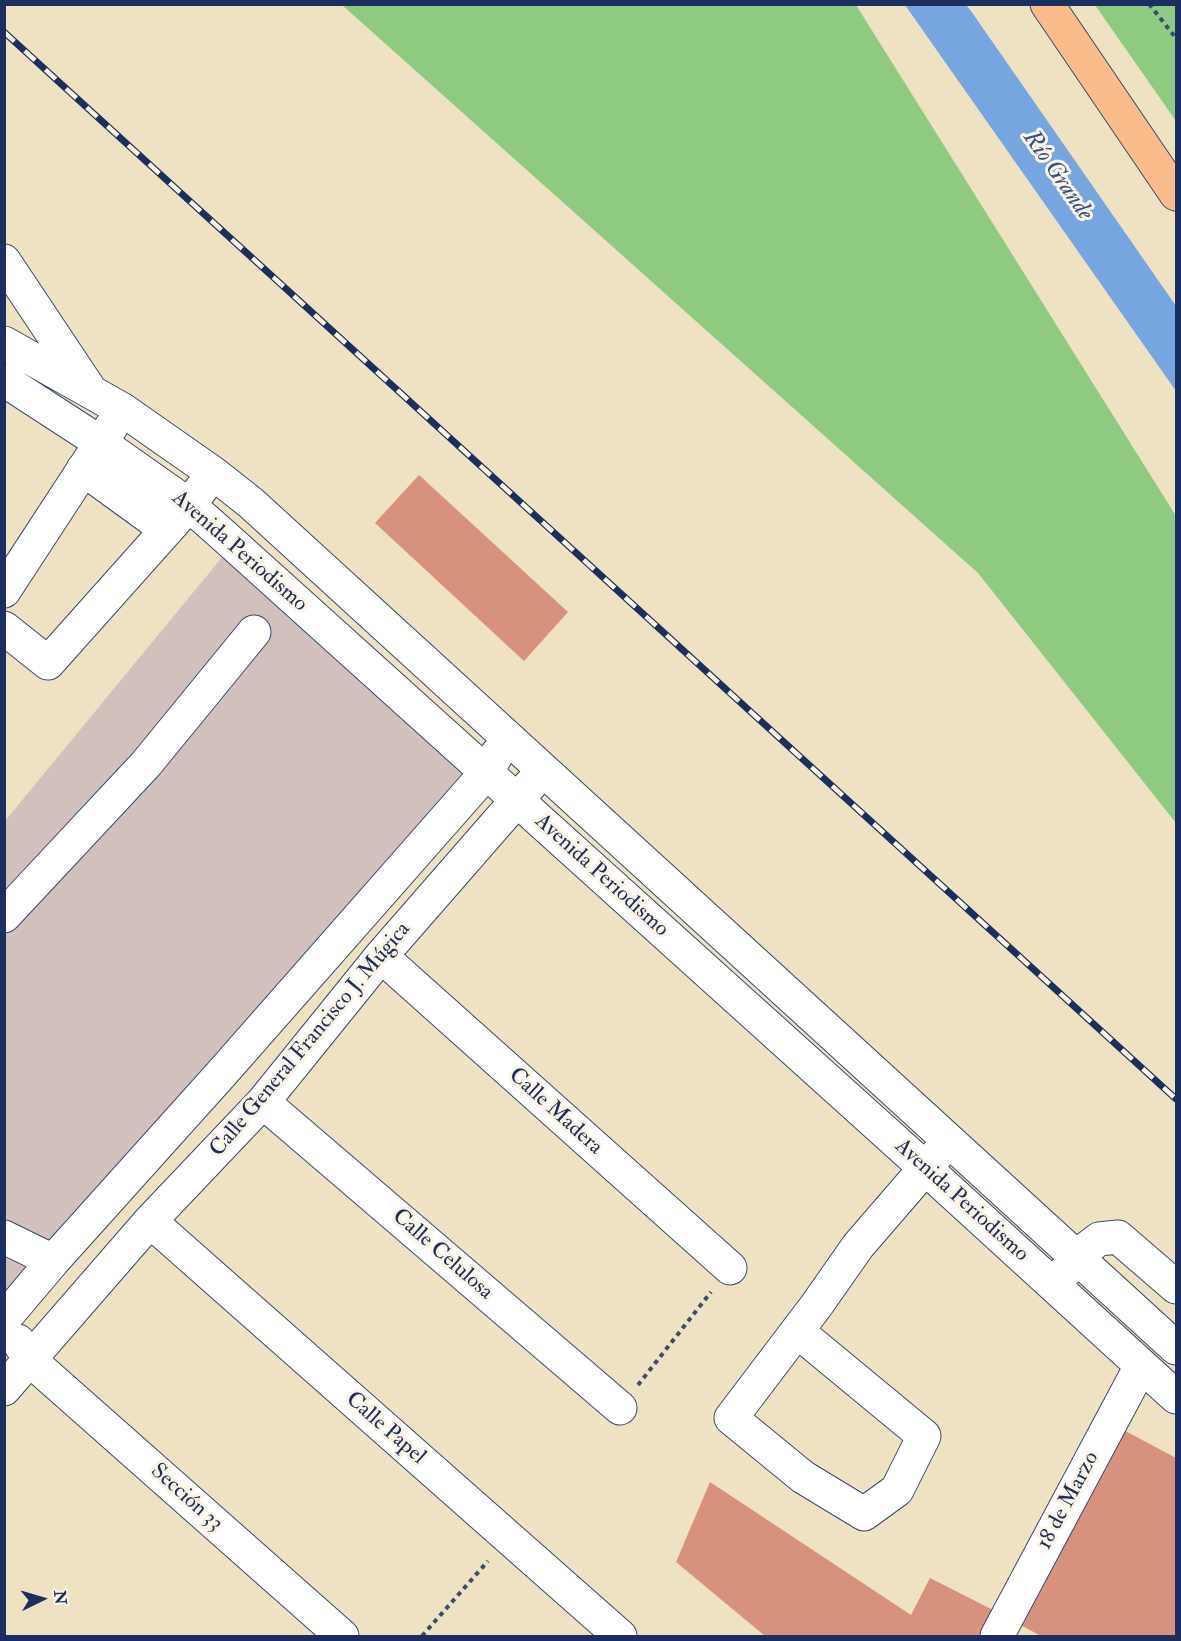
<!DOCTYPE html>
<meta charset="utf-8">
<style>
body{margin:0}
#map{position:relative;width:1181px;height:1641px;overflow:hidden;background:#eee2c2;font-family:"IM FELL Double Pica",serif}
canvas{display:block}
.frame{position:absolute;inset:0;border:6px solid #1b2f5e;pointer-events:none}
.north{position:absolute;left:12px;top:1569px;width:60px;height:60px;-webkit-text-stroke:4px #fcf5e5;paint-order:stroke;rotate:85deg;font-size:16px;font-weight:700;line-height:24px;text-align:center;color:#1b2f5e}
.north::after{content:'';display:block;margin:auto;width:21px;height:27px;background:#1b2f5e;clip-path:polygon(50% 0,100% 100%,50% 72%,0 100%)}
</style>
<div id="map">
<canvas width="1181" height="1641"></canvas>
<div class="frame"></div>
<div class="north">N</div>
</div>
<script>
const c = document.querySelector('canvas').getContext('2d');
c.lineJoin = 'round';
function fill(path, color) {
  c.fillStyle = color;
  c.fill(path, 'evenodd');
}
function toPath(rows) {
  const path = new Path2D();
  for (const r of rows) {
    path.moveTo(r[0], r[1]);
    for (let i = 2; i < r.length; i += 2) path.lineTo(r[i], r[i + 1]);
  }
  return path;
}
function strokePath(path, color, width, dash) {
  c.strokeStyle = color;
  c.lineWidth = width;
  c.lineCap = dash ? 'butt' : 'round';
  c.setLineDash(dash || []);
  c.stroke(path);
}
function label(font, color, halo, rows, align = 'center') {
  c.font = font + ' "IM FELL Double Pica",serif';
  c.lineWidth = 6;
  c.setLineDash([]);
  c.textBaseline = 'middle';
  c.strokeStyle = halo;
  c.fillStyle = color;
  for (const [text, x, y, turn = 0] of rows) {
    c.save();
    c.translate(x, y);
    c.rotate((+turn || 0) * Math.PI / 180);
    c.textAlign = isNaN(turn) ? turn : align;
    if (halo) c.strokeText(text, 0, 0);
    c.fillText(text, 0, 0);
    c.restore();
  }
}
fill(toPath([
 [228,550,469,769,5,1290,5,821]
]), '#d1c0bc');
fill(toPath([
 [342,5,856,5,1176,516,1176,823,978,573],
 [1095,5,1176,5,1176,121]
]), '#8eca7f');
fill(toPath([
 [905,5,966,5,971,11,1176,306,1176,391]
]), '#76a6e0');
fill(toPath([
 [419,475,568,612,524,661,375,523],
 [1118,1427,1176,1458,1176,1636,1041,1636,1015,1622],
 [710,1482,911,1615,930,1578,997,1612,985,1636,765,1636,676,1562]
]), '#d7917d');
const minor = toPath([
 [4,261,88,387],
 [4,343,123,410,213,473,251,503,1176,1348],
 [4,380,101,443,189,505,223,535,924,1167,1176,1397],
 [83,469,167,530],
 [4,591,113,424],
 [4,628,48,663,189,505,202,488],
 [4,916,146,764,254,632],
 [381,956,730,1268],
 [263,1102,620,1408],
 [150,1221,620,1636],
 [4,1237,53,1261],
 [1064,1273,1077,1256,1099,1239,1118,1237,1176,1287],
 [4,1319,53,1261,222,1073,486,773,497,754],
 [797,1331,924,1436,897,1490,864,1514,803,1477,731,1418,797,1331,816,1306,858,1246,940,1151],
 [18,1341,30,1360,342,1636],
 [4,1389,150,1221,263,1102,381,956,531,784],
 [997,1636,1141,1366]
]);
const major = toPath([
 [1047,4,1176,194]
]);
strokePath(minor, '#3b4a6d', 35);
strokePath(major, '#3b4a6d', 35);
strokePath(toPath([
 [1149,4,1176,38],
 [638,1385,711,1292],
 [422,1636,488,1561]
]), '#3b4a6d', 4, [4.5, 4.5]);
strokePath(minor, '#fff', 33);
strokePath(major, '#fabc8b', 33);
const rail = toPath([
 [4,32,1176,1099]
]);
strokePath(rail, '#1b2f5e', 7);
strokePath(rail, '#fcf5e5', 4.5, [14]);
label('22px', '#1b2f5e', '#fcf5e5', [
 ["Avenida Periodismo",239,552,41],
 ["Avenida Periodismo",601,876,42],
 ["Calle General Francisco J. Múgica",311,1040,-50],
 ["Calle Madera",555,1112,42],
 ["Avenida Periodismo",961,1201,42],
 ["Calle Celulosa",442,1255,41],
 ["Calle Papel",385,1429,41],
 ["Sección 33",186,1498,42],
 ["18 de Marzo",1069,1501,-62]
]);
label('italic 24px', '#365385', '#fcf5e5', [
 ["Río Grande",1057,176,55]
]);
</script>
